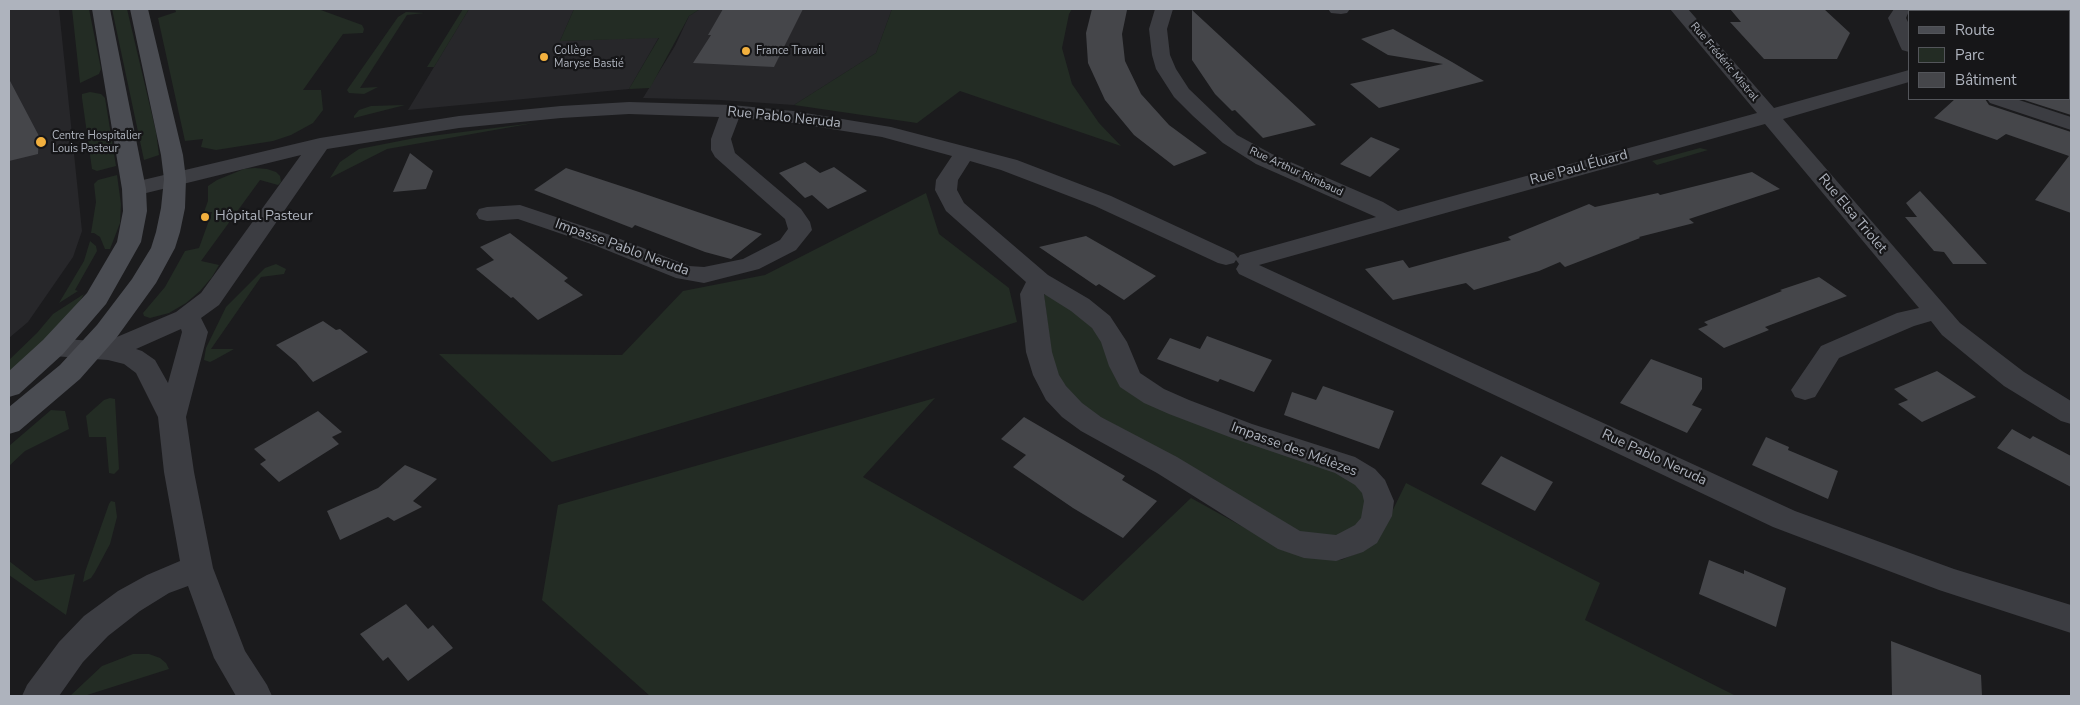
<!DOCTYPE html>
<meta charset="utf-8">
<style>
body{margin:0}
#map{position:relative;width:2080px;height:705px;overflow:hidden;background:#1b1b1d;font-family:"Nunito Sans",sans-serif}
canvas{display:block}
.frame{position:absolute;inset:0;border:10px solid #aeb3bd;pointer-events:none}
.legend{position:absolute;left:1908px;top:10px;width:162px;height:90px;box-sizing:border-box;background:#161618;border:1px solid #53555a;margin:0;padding:6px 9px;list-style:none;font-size:15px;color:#aeb3bd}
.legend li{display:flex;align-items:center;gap:10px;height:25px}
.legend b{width:25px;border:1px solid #53555a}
</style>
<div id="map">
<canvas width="2080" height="705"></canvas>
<div class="frame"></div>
<ul class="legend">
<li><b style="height:6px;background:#4a4c52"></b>Route</li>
<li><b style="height:14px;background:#232c24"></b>Parc</li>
<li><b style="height:14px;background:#45464a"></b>Bâtiment</li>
</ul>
</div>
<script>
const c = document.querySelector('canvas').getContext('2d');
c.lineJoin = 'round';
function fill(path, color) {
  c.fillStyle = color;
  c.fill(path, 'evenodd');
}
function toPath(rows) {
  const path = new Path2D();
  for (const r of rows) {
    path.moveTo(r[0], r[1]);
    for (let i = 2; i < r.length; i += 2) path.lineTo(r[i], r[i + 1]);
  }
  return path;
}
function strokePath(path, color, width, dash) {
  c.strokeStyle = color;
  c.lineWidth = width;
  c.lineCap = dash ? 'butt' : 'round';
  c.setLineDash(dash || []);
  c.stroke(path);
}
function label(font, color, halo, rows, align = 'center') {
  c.font = font + ' "Nunito Sans",sans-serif';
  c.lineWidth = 4.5;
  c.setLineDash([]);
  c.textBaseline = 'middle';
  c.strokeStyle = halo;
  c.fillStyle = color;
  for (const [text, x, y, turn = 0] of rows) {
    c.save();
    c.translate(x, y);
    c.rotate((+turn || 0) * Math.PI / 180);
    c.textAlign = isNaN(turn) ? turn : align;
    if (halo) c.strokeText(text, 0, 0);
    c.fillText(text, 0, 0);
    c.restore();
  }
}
fill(toPath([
 [9,9,59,9,82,231,73,257,28,322,9,338],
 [469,9,574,9,560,41,659,37,629,89,408,110],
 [700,9,892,9,876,53,794,105,720,100,643,98,675,46,689,16]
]), '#27272a');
fill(toPath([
 [72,9,89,9,101,69,99,74,80,83],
 [112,9,127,9,156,132,159,155,144,160],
 [175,9,318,9,362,25,364,29,363,33,343,34,303,90,321,90,323,110,313,123,291,135,273,141,216,150,201,147,203,139,185,141,158,18,176,12],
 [463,9,469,9,434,67,427,67],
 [574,9,700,9,689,16,650,88,629,89,659,38,560,41],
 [892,9,1072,9,1069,14,1062,48,1072,84,1099,123,1121,146,960,91,917,123,794,105,876,53],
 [406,12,424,13,407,15,360,88,378,87,364,94,349,93,347,90,398,17],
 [90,92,101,94,105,98,116,166,97,171,92,169,82,98,82,94],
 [405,105,354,118,354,116,359,110,371,106],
 [534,123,387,149,330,178,340,162,359,149,415,138],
 [1700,148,1708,150,1657,165,1652,161],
 [255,168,267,169,276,172,280,176,281,182,278,185,260,180,201,261,219,265,212,277,200,291,186,303,169,313,150,318,144,316,143,313,165,287,185,251,199,248,212,212,204,212,208,201,208,186,217,180,244,169],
 [117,175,121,204,120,223,110,249,105,249,100,237,94,233,91,233,96,202,94,184,98,180],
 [926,193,939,234,1009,288,1017,322,552,462,439,354,622,355,683,291,765,275],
 [90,241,96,246,97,251,75,290,78,291,59,303,84,261],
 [276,264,286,269,284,274,261,277,211,349,234,349,216,359,210,362,204,360,206,348,226,307,265,268],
 [1048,293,1059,298,1100,335,1115,373,1349,479,1363,490,1367,506,1364,518,1353,530,1337,537,1304,536,1171,456,1090,411,1078,401,1059,378,1052,359,1044,295],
 [84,294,78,304,32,356,9,375,9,360,37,333,53,314],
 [110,398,115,399,119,469,114,474,109,473,106,437,89,437,86,416,104,400],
 [935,398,863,477,1083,601,1191,498,1283,549,1318,558,1341,560,1367,549,1384,528,1406,483,1600,583,1585,620,1736,696,650,696,542,600,558,505],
 [51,410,65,411,69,429,25,451,9,466,9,446],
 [111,501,115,502,117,517,110,544,95,572,91,578,83,582,85,572,109,504],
 [9,561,35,581,75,574,66,615,9,575],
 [133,654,149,654,160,658,166,663,169,669,84,696,70,696,102,666]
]), '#232c24');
fill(toPath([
 [723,9,803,9,774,67,693,63,711,35,708,35],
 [1092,9,1127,10,1122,34,1125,61,1141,94,1169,125,1207,153,1174,166,1134,135,1105,100,1088,63,1086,33],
 [1730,9,1824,9,1850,33,1837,59,1764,59,1730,22,1741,22],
 [1192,10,1300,110,1316,125,1263,138,1235,110,1232,111,1215,94,1192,60],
 [1393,29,1452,62,1484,81,1379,108,1350,84,1443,64,1388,55,1361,39],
 [9,79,39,136,38,154,9,161],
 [1955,99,1985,99,1989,105,2071,132,2071,213,2035,200,2069,156,2006,134,1997,140,1934,118],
 [2021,99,2071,99,2071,115],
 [1371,137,1400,149,1370,177,1340,164],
 [410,153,433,171,426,189,393,192],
 [805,162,820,173,834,167,867,191,828,209,812,195,805,198,779,173],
 [566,168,636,191,762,234,731,259,705,252,635,225,632,228,534,190],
 [1752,172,1780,189,1689,219,1694,223,1639,237,1640,238,1565,267,1560,262,1539,271,1474,290,1466,283,1393,300,1365,269,1403,260,1409,268,1511,240,1508,237,1589,204,1595,207,1658,193,1660,195],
 [1920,191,1945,218,1987,264,1953,264,1944,252,1934,251,1905,217,1917,217,1906,203],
 [510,233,568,278,564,281,583,295,538,320,513,297,511,298,476,269,494,260,480,247],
 [1086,236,1156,276,1124,300,1099,284,1096,286,1039,247],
 [1819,277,1847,296,1765,327,1769,330,1724,348,1698,329,1708,325,1704,322,1782,291,1780,290],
 [323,321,336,330,340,329,368,352,313,382,296,362,276,345],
 [1207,336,1272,360,1254,392,1220,379,1218,382,1157,359,1170,338,1200,349],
 [1651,359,1702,378,1702,389,1692,405,1702,409,1687,433,1620,403],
 [1937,371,1976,397,1922,422,1898,404,1908,400,1894,389],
 [1323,386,1394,411,1379,449,1284,415,1292,392,1316,400],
 [318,411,342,432,332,437,339,444,279,482,260,464,266,460,254,449],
 [1024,417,1125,476,1122,480,1157,501,1123,538,1073,508,1013,467,1026,455,1001,439],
 [2012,429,2030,439,2033,436,2071,456,2071,487,1997,448],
 [1766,437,1789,447,1788,450,1838,471,1828,499,1752,465],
 [1501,456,1553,482,1535,511,1481,484],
 [405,465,437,479,413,501,422,507,394,521,388,517,340,540,327,511,378,488],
 [1709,560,1744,574,1744,570,1786,588,1776,627,1699,594],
 [406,604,428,629,433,625,453,648,408,681,388,657,383,661,360,634],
 [1891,641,1981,675,1982,696,1892,696]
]), '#45464a');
fill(toPath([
 [1155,9,1173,9,1167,29,1170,55,1176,69,1189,89,1237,135,1272,154,1383,202,1398,211,1757,113,1670,9,1688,9,1774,108,1909,70,1909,82,1783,119,1960,323,2024,372,2071,401,2071,424,2061,421,2004,386,1942,335,1931,321,1914,326,1839,358,1815,397,1805,400,1795,397,1791,390,1821,346,1897,313,1919,308,1765,124,1259,265,1795,511,1954,569,2071,605,2071,633,1939,590,1773,527,1239,274,1236,269,1239,264,1236,260,1234,263,1226,265,1218,263,1095,206,1001,170,970,161,958,180,957,190,964,203,1048,275,1089,299,1110,316,1127,342,1140,373,1164,389,1189,400,1252,424,1355,457,1375,469,1385,480,1394,501,1392,516,1377,543,1363,552,1336,561,1304,558,1278,549,1157,473,1081,431,1062,417,1046,400,1033,375,1026,352,1020,294,1026,282,946,211,935,190,936,180,952,156,882,137,793,123,739,118,731,139,735,153,801,209,810,222,812,230,796,250,759,269,704,283,676,278,594,245,518,219,487,221,479,219,476,214,479,209,487,207,520,205,610,235,689,266,704,267,743,259,780,240,788,229,785,219,715,157,711,150,711,139,719,117,629,114,561,118,459,128,327,149,219,305,201,318,208,332,186,417,194,472,213,568,245,651,267,685,272,696,236,696,214,658,188,586,169,593,140,611,108,636,83,662,59,696,22,696,27,685,59,642,84,616,118,591,147,575,180,561,164,472,158,417,136,373,124,364,108,360,53,356,44,353,40,347,44,341,53,338,105,342,176,312,201,293,301,155,134,196,126,194,123,189,126,184,320,138,459,116,561,106,629,102,732,105,793,111,891,127,1017,160,1111,196,1234,253,1238,258,1240,255,1376,217,1256,164,1223,143,1193,116,1174,97,1156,69,1152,55,1149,29,1155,9],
 [1044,294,1071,311,1092,328,1101,342,1109,366,1120,387,1144,403,1169,414,1232,438,1335,473,1355,485,1362,493,1364,501,1361,518,1355,525,1336,535,1300,531,1177,457,1101,417,1082,403,1066,386,1059,375,1052,352,1044,294],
 [181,329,182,332,168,383,155,360,142,351,136,349,181,329],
 [1328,9,1350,9,1347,13,1341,14,1331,13,1328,9],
 [1894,9,1915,9,1913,11,1909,11,1906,18,1909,24,1909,52,1902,50,1900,46,1888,18,1894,9],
 [1987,99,2016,99,2071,117,2071,130,1990,103,1987,99]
]), '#3c3d42');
fill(toPath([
 [92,9,110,9,146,189,147,211,141,242,106,304,63,354,19,394,9,397,9,371,43,340,87,293,117,242,123,211,122,189,92,9],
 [130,9,148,9,183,155,186,179,185,208,180,232,175,248,156,283,117,337,80,379,19,431,9,434,9,407,60,365,97,325,132,279,151,248,156,232,161,208,164,179,161,155,130,9]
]), '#4a4c52');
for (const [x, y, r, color] of [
 [746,51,5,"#f2b03e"],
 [544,57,5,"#f2b03e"],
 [41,142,6,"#f2b03e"],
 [205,217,5,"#f2b03e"]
]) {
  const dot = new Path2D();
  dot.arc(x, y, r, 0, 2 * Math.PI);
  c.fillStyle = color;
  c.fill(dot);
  strokePath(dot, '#161618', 2);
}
label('11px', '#aeb3bd', '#161618', [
 ["Collège",554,51],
 ["Maryse Bastié",554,64],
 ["France Travail",756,51],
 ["Centre Hospitalier",52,136],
 ["Louis Pasteur",52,149]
], 'left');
label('11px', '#aeb3bd', '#161618', [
 ["Rue Frédéric Mistral",1724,62,50],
 ["Rue Arthur Rimbaud",1296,172,25]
]);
label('14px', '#aeb3bd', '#161618', [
 ["Rue Pablo Neruda",784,118,6],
 ["Rue Paul Éluard",1579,168,-15],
 ["Rue Elsa Triolet",1852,214,50],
 ["Impasse Pablo Neruda",622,248,20],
 ["Impasse des Mélèzes",1294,450,20],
 ["Rue Pablo Neruda",1654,458,25]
]);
label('14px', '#aeb3bd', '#161618', [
 ["Hôpital Pasteur",215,217]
], 'left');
</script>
